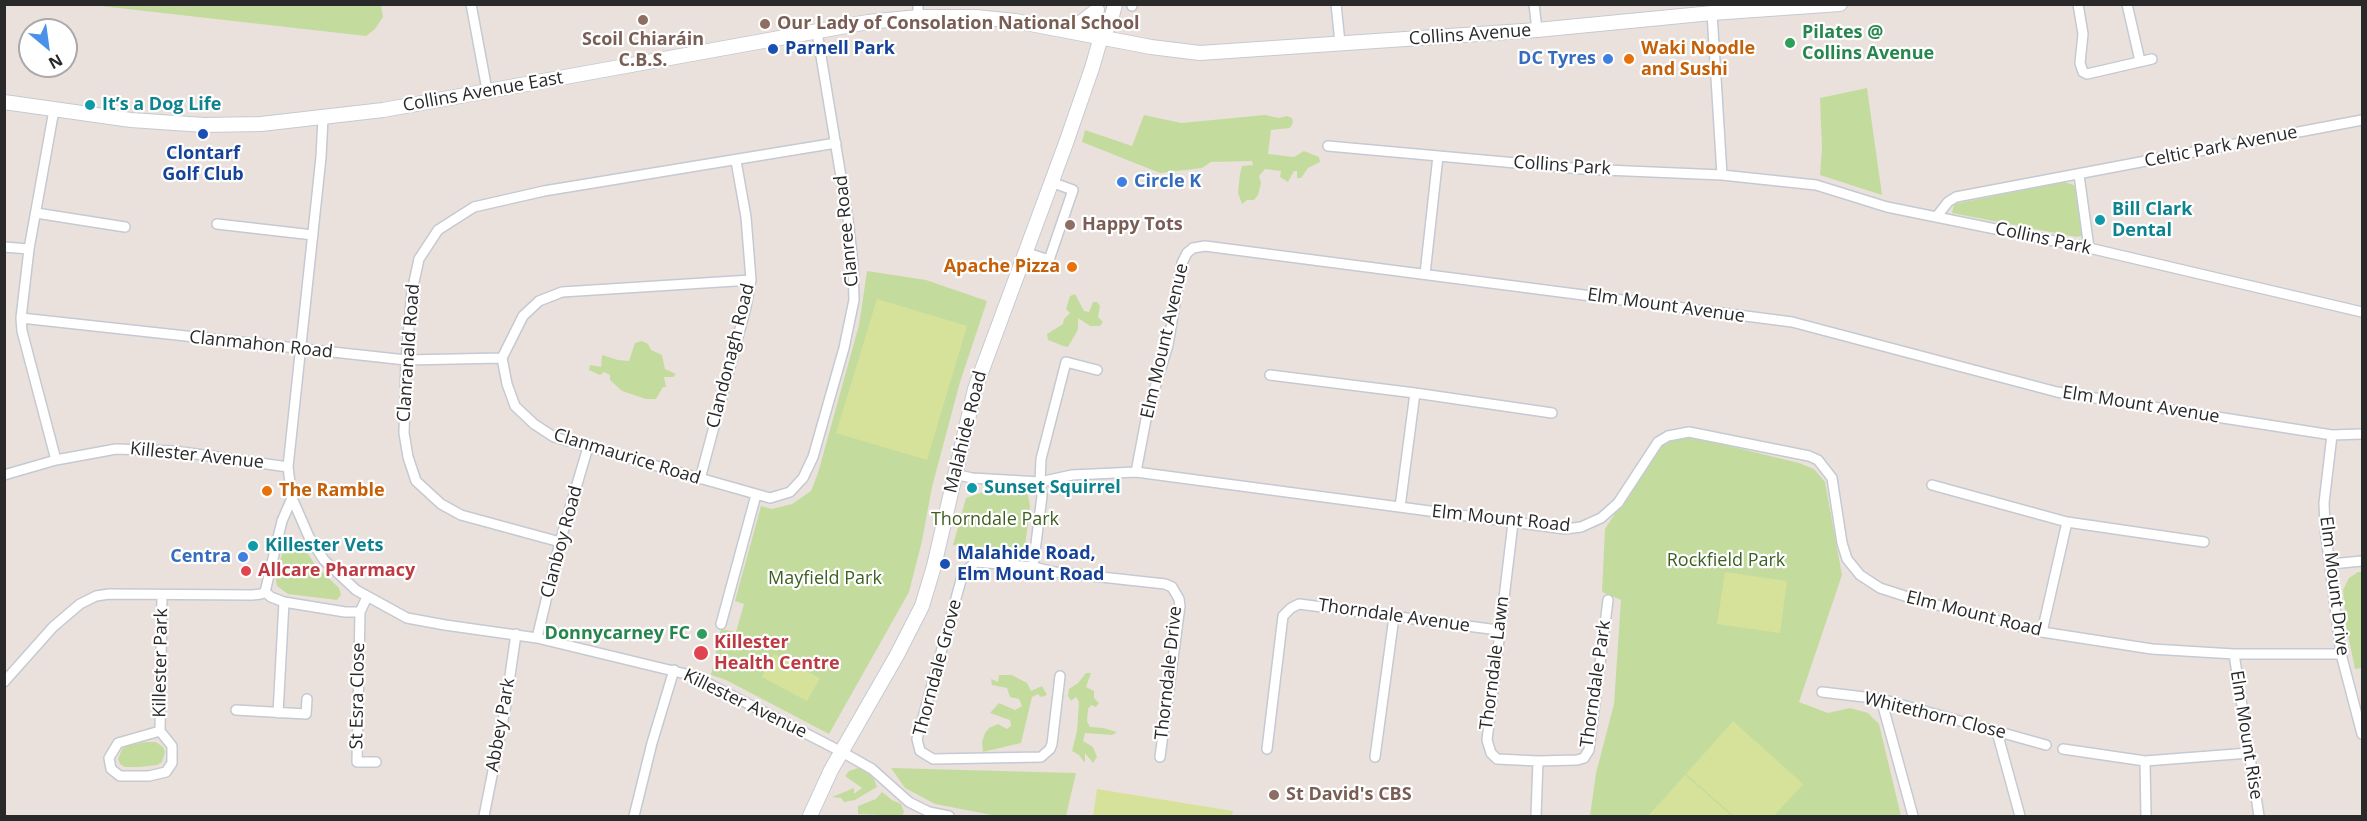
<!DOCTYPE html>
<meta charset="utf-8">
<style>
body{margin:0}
#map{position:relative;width:2367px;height:821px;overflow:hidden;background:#eae1dc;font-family:"Open Sans",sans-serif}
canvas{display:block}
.frame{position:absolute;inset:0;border:6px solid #292929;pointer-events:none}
.north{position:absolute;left:18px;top:18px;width:60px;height:60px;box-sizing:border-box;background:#fff;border:2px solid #a9a9a9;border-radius:50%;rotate:151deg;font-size:16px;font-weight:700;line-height:24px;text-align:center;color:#292929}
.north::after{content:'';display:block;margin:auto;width:21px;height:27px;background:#4b91e8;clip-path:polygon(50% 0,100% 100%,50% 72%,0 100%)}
</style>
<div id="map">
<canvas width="2367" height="821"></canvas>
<div class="frame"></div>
<div class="north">N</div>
</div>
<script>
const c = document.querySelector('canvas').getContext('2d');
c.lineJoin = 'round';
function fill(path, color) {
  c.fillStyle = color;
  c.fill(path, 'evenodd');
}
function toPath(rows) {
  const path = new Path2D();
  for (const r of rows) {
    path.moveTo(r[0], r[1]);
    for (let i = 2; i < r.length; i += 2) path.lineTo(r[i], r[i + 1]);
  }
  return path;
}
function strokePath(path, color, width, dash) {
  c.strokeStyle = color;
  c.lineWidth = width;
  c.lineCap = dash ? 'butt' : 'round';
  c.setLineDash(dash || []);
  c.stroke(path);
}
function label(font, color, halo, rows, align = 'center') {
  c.font = font + ' "Open Sans",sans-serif';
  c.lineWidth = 4.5;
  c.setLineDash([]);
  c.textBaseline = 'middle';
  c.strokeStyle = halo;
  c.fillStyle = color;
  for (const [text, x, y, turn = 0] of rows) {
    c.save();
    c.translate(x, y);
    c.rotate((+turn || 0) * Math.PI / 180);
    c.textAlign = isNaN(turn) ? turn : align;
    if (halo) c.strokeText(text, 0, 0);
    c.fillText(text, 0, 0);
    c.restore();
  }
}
fill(toPath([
 [381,4,383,17,375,29,366,36,92,5],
 [1867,88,1882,195,1820,175,1822,148,1820,98],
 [1144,115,1181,123,1265,115,1279,118,1287,116,1292,118,1293,123,1290,128,1271,130,1268,154,1294,157,1304,151,1319,157,1320,162,1308,168,1301,178,1297,178,1297,171,1294,171,1288,182,1280,177,1281,171,1265,169,1259,176,1261,183,1258,195,1254,200,1247,200,1242,204,1238,193,1240,174,1242,166,1253,165,1252,161,1211,162,1202,168,1160,173,1082,142,1085,130,1132,146],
 [2064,182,2074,185,2080,193,2083,232,2081,236,2076,237,1952,213,1954,204],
 [867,271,926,280,987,301,960,382,932,487,922,541,909,592,829,734,726,680,711,675,721,629,736,632,744,604,735,601,761,506,772,509,792,504,811,491,818,473,859,325],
 [1075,294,1084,311,1089,312,1093,302,1097,302,1100,306,1098,317,1103,322,1100,326,1090,326,1078,318,1078,329,1075,335,1068,347,1063,346,1048,340,1047,334,1063,324,1064,319,1070,313,1066,309,1070,296],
 [642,341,648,344,651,350,662,355,665,369,676,374,673,377,664,377,666,387,663,387,656,399,646,399,622,391,610,380,610,375,604,372,600,375,589,370,590,365,601,367,602,355,618,360,629,361,635,343],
 [1688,436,1799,463,1814,469,1825,482,1842,575,1799,702,1828,713,1850,708,1868,713,1879,724,1901,816,1590,816,1596,773,1614,704,1621,600,1602,592,1605,529,1657,449,1671,439],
 [992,489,1021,490,1028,495,1030,506,1025,546,1016,553,1009,553,953,545,966,498],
 [295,541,303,546,316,566,339,588,341,595,337,600,288,594,277,586,276,581,278,567,284,548,288,543],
 [2358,572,2362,572,2362,668,2355,669,2346,625,2343,590,2349,578],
 [1086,673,1091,673,1086,687,1094,691,1094,698,1099,703,1096,707,1091,705,1088,709,1087,721,1090,727,1103,728,1117,732,1112,735,1085,733,1083,741,1093,747,1097,757,1093,763,1085,753,1085,763,1079,755,1072,751,1077,731,1079,702,1076,697,1071,701,1068,696,1069,689,1078,683],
 [999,675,1012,675,1027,683,1031,691,1042,686,1047,695,1041,697,1038,694,1032,697,1021,743,983,752,982,742,985,733,989,728,998,724,1007,729,1011,726,1010,720,990,713,999,703,1015,710,1022,706,1019,699,1010,697,1007,688,992,685,991,679,998,682],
 [146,742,156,742,163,747,165,752,162,762,157,765,140,767,125,767,120,764,118,759,122,749,128,745],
 [861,767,864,771,872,774,877,787,855,800,844,802,841,798,832,797,854,788,854,794,862,788,845,776,849,771],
 [891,768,1076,773,1066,816,997,816,935,804,905,788],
 [882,792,892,800,901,804,904,812,902,816,858,814,858,806,876,799]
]), '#c3dc9e');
fill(toPath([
 [877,299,967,326,927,460,836,433],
 [1725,572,1787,581,1780,633,1717,624],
 [774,654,820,678,807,701,762,677],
 [1733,721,1803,784,1774,816,1734,816,1686,774],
 [1685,775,1732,816,1648,816],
 [1097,789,1233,811,1232,816,1093,816]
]), '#d6e29a');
const street = toPath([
 [471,4,487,90],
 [918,4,918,17],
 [1336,4,1340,43],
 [1534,4,1537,30],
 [2078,4,2083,34,2080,63,2083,72,2087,74,2152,59],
 [2127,4,2140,61],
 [1132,6,1132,4],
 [1712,13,1722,175],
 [54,110,29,249,21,318,22,331,56,460],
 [323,118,321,157,288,467,292,498,309,537,324,560,356,590,407,618,445,625,537,638,694,676,842,752,872,769,909,802,929,812,949,816],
 [1328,146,1582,169,1722,175,1816,185,1887,207,2089,248,2362,312],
 [2079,175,2089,248],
 [36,213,125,227],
 [1937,216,1948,202,1956,197,2362,120],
 [217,224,313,235],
 [4,247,29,249],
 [1024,252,1049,260,1073,190,1051,182],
 [1425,274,1438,156],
 [751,280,562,292,539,301,523,316,502,358,507,384,515,406,534,424,554,437,770,498,790,492,803,478,813,457,844,348,854,300,853,264,848,219,817,32],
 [21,318,406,360,502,358],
 [1097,370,1066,362,1041,459,1040,482,1042,496,1033,567,1055,572,1165,584,1172,587,1179,599,1180,606,1160,757],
 [1270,375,1415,393,1552,413],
 [2332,435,2324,503,2325,528,2341,654,2362,734],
 [1136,472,1147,414,1168,345,1182,263,1187,253,1193,248,1205,246,1792,322,2057,392,2332,435,2362,434],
 [954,474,972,478,1040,482,1072,475,1136,472,1565,529,1581,527,1601,518,1618,503,1658,442,1668,436,1689,432,1809,456,1818,460,1832,478,1842,543,1847,559,1860,575,1880,588,1914,599,2042,632,2152,649,2234,654,2341,654],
 [4,475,56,460,116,449,175,451,288,467],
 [700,479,746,307,751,280,746,217,736,161],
 [1932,485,2067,522,2204,542],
 [1400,507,1415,393],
 [1513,523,1487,740,1491,753,1497,759,1538,761,1577,760,1584,758,1589,750,1608,600],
 [560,542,461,515,441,504,416,481,408,457,404,433,406,360,412,291,419,259,438,230,474,207,544,191,836,143],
 [2331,564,2362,561],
 [1033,567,976,562,963,573,917,739,920,751,933,759,1041,757,1050,749,1052,744,1060,676],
 [265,592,271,597,284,602,345,612,360,612,367,597],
 [265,592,282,521,292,498],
 [360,612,357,762,376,762],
 [721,624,756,495],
 [2042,632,2067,522],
 [537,638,560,542,588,447],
 [2234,654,2259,816],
 [4,682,53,627,80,604,96,596,109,594,252,595,261,594,265,592],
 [1822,692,1881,699,2046,745],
 [1881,699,1913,816],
 [236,710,306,714,307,699],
 [278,713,284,602],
 [160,731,118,743,109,758,111,769,120,776,149,776,166,772,172,763,172,746,160,731,162,596],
 [1997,732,2020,816],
 [1267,749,1283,616,1291,608,1299,604,1498,630],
 [2063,749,2145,761,2249,753],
 [1375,757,1394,617],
 [2145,761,2146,816],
 [484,816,505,710,516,634],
 [634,816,652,743,674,670],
 [1536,816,1538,761]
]);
const secondary = toPath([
 [1065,30,1083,21,1097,10],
 [4,102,131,120,204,125,261,124,383,110,868,22,918,17,976,17,1015,21,1151,47,1200,53,1537,30,1712,13,1840,4],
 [810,816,831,770,897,655,922,606,934,566,975,389,1066,143,1092,68,1101,37,1110,24,1115,4]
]);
strokePath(street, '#c4cad2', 12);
strokePath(secondary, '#c4cad2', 16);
strokePath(street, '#fff', 9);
strokePath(secondary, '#fff', 14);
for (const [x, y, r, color] of [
 [643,20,6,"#8d6e63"],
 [765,24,6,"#8d6e63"],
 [1790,43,6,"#2e9e5b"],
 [773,49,6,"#1a4fb4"],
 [1608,59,6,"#3f7fe0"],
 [1629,59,6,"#e8710a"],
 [90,105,6,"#0f9aa8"],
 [203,134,6,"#1a4fb4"],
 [1122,182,6,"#3f7fe0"],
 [2100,220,6,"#0f9aa8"],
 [1070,225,6,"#8d6e63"],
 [1072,267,6,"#e8710a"],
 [972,488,6,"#0f9aa8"],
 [267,491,6,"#e8710a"],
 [253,546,6,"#0f9aa8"],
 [243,557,6,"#3f7fe0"],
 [945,564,6,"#1a4fb4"],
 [246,571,6,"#e0444e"],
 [702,634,6,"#2e9e5b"],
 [701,653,8,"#e0444e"],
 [1274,795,6,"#8d6e63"]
]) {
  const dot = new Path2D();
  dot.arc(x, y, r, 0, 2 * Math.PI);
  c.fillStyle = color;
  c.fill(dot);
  strokePath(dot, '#fff', 2);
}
label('bold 18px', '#785e54', '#fff', [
 ["Our Lady of Consolation National School",777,24],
 ["Scoil Chiaráin",643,40,"center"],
 ["C.B.S.",643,61,"center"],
 ["Happy Tots",1082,225],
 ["St David's CBS",1286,795]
], 'left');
label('bold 18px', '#27864d', '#fff', [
 ["Pilates @",1802,33],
 ["Collins Avenue",1802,54],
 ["Donnycarney FC",690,634,"right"]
], 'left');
label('18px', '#292929', '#fff', [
 ["Collins Avenue",1470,35,-4],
 ["Collins Avenue East",483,92,-10],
 ["Celtic Park Avenue",2221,147,-11],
 ["Collins Park",1562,166,4],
 ["Clanree Road",847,231,-96],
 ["Collins Park",2043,239,12],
 ["Elm Mount Avenue",1666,306,8],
 ["Elm Mount Avenue",1165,341,-77],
 ["Clanmahon Road",261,345,6],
 ["Clanranald Road",409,353,-86],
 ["Clandonagh Road",731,356,-76],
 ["Elm Mount Avenue",2141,405,9],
 ["Malahide Road",966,432,-76],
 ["Killester Avenue",197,456,6],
 ["Clanmaurice Road",627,457,17],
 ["Elm Mount Road",1501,519,6],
 ["Clanboy Road",562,542,-75],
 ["Elm Mount Drive",2334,586,83],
 ["Elm Mount Road",1974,614,14],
 ["Thorndale Avenue",1394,616,8],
 ["Killester Park",161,663,-89],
 ["Thorndale Lawn",1495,663,-83],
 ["Thorndale Grove",938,668,-75],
 ["Thorndale Drive",1169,673,-84],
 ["Thorndale Park",1596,684,-82],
 ["St Esra Close",358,696,-89],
 ["Killester Avenue",745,704,26],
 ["Whitethorn Close",1935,716,14],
 ["Abbey Park",501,725,-80],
 ["Elm Mount Rise",2246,735,81]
]);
label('bold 18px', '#164399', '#fff', [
 ["Parnell Park",785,49],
 ["Clontarf",203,154,"center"],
 ["Golf Club",203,175,"center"],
 ["Malahide Road,",957,554],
 ["Elm Mount Road",957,575]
], 'left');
label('bold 18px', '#c56008', '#fff', [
 ["Waki Noodle",1641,49],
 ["and Sushi",1641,70],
 ["Apache Pizza",1060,267,"right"],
 ["The Ramble",279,491]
], 'left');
label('bold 18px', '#366cbe', '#fff', [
 ["DC Tyres",1596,59],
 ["Circle K",1134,182,"left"],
 ["Centra",231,557]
], 'right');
label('bold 18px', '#0d838f', '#fff', [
 ["It’s a Dog Life",102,105],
 ["Bill Clark",2112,210],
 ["Dental",2112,231],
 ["Sunset Squirrel",984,488],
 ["Killester Vets",265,546]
], 'left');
label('18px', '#3d5f20', '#fff', [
 ["Thorndale Park",995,520],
 ["Rockfield Park",1726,561],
 ["Mayfield Park",825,579]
]);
label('bold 18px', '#be3a42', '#fff', [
 ["Allcare Pharmacy",258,571],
 ["Killester",714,643],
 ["Health Centre",714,664]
], 'left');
</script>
